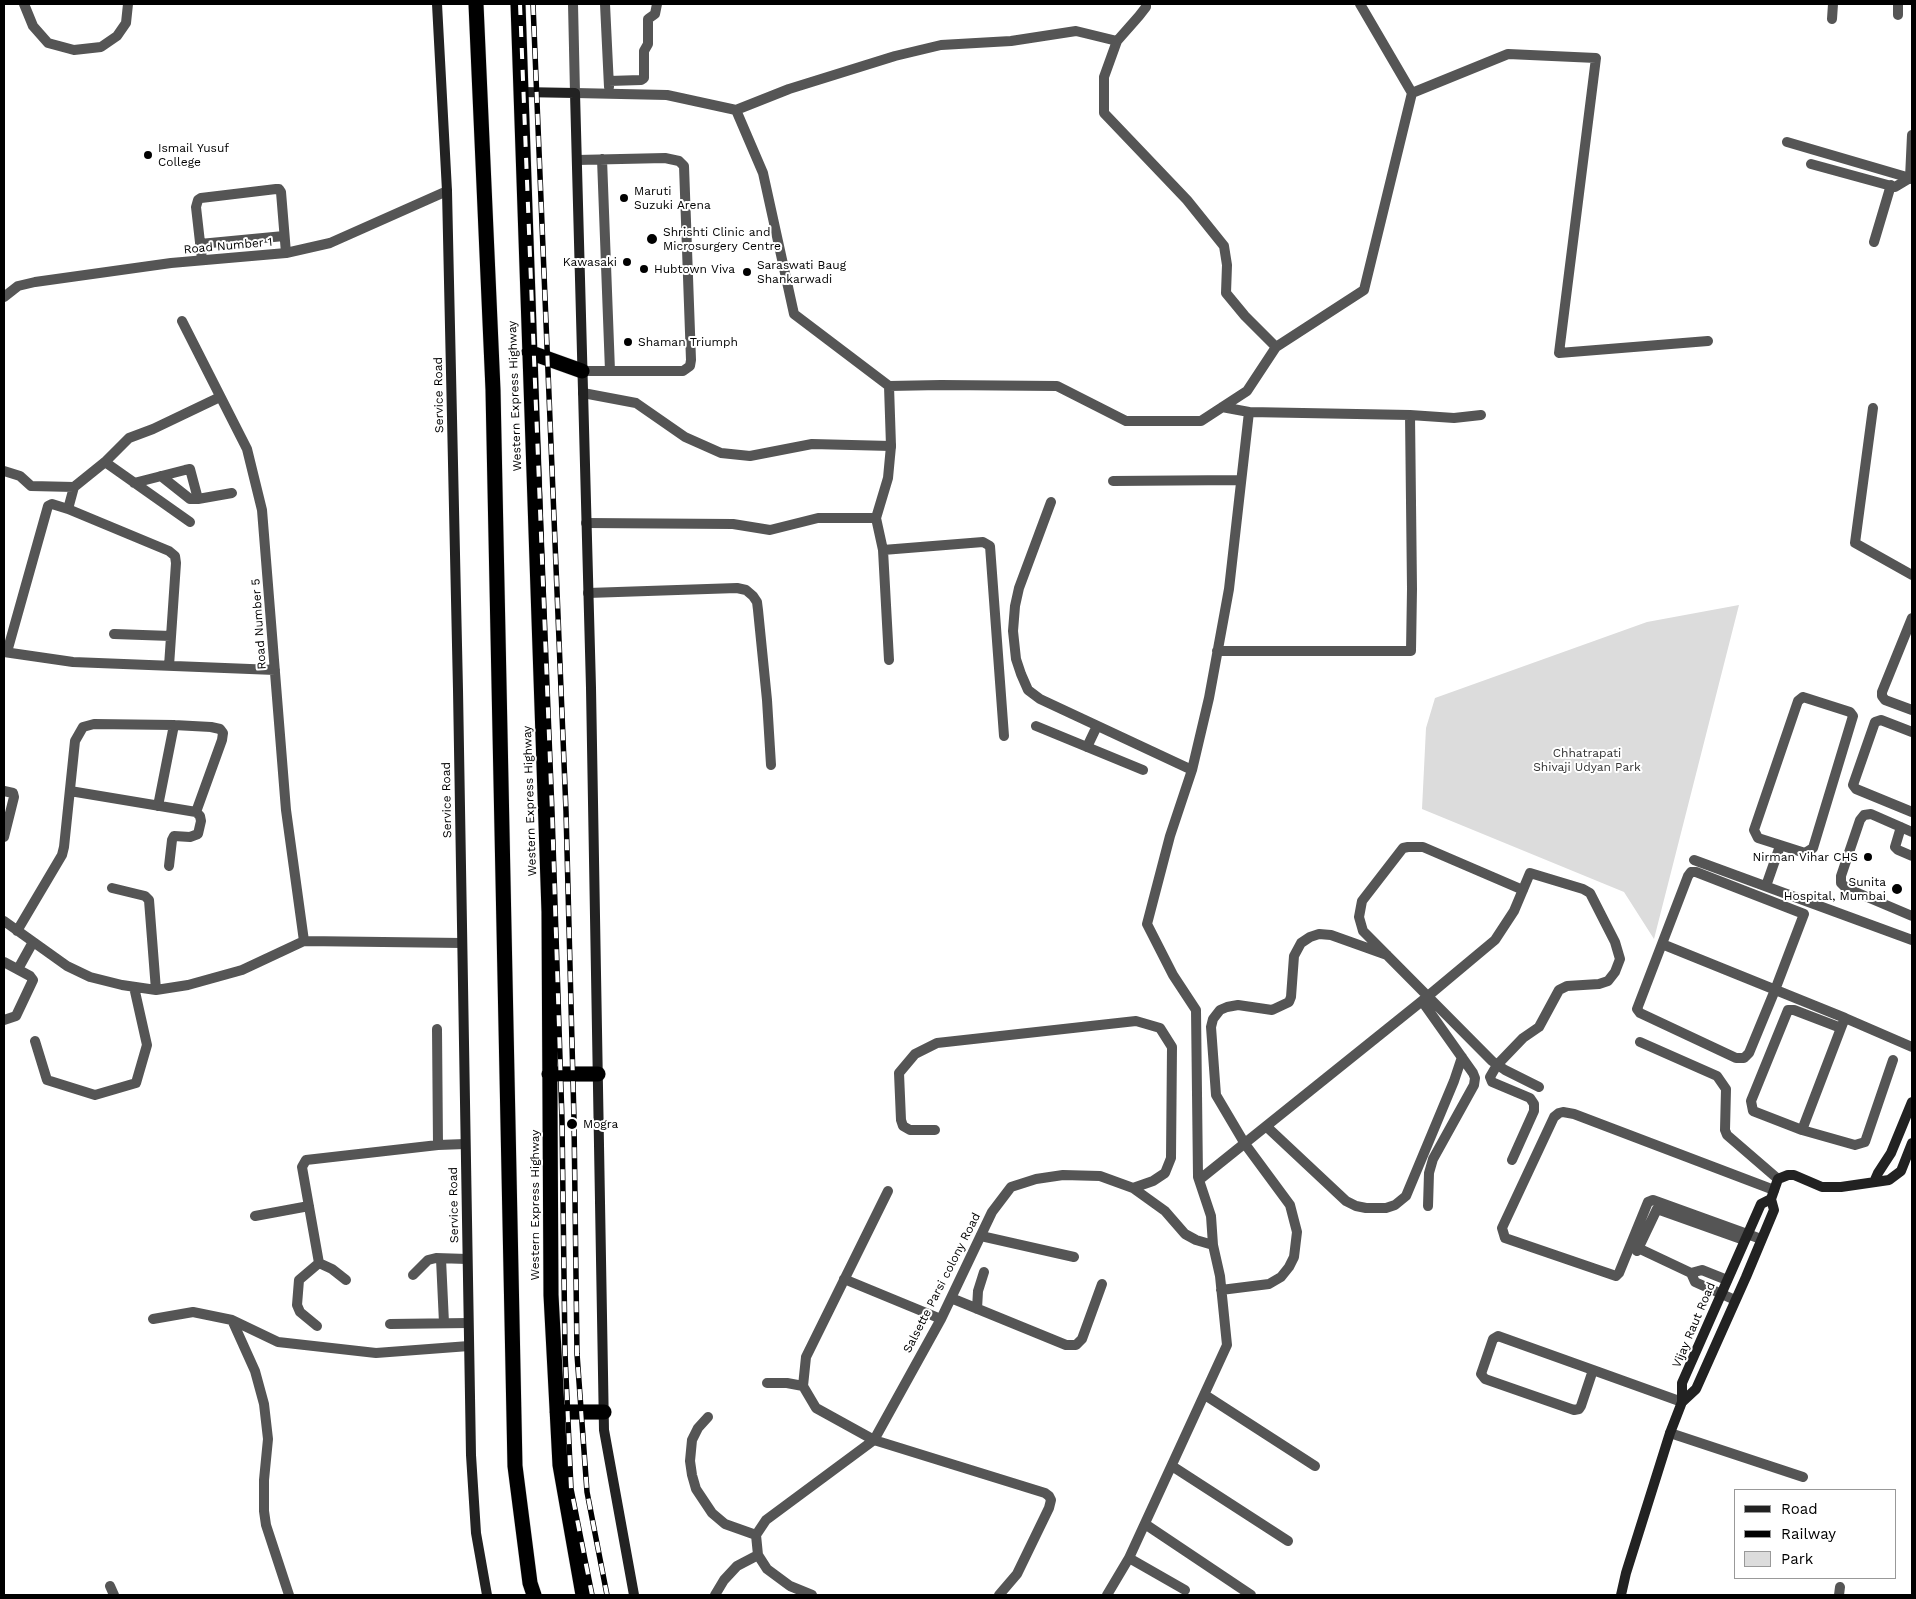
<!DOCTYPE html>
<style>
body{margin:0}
#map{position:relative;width:1916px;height:1599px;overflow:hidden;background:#fff;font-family:"Work Sans",sans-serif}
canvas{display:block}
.frame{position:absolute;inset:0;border:5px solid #000;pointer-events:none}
.legend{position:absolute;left:1734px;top:1489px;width:162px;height:90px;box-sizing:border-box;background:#fff;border:1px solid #999;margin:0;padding:6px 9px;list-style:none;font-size:15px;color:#000}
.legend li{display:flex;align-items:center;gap:10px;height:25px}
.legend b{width:25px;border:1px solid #999}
</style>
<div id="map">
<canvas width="1916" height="1599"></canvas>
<div class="frame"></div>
<ul class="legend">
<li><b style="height:6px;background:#222"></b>Road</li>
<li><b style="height:6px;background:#000"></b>Railway</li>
<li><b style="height:14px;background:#dcdcdc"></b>Park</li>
</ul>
</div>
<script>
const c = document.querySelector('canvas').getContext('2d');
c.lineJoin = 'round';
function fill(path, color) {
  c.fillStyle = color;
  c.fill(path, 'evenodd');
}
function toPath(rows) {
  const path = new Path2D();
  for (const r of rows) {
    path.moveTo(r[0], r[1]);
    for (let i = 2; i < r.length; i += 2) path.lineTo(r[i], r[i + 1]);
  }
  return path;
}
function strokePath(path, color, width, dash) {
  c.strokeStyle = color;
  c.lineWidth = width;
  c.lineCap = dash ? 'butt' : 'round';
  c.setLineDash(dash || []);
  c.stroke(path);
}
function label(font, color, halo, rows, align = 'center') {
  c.font = font + ' "Work Sans",sans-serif';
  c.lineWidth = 4;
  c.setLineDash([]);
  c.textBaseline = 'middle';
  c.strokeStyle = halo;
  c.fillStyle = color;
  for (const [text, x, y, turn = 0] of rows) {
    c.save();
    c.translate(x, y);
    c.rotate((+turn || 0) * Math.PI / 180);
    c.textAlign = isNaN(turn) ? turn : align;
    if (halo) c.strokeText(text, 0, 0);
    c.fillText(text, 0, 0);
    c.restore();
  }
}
fill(toPath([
 [1739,605,1654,939,1624,892,1422,809,1426,728,1435,698,1647,622]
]), '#dcdcdc');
const highway = toPath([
 [476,4,493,390,515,1466,530,1583,534,1595],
 [518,4,549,912,551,1295,560,1465,583,1595],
 [529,352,582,371],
 [549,1074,598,1074],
 [557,1412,604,1412]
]);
strokePath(highway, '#dbdbdb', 16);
strokePath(toPath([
 [24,4,33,26,48,43,74,50,101,47,117,36,126,23,128,4],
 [573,4,575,93],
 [605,4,609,87],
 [609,81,641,80,644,78,644,51,648,44,648,19,655,14,657,4],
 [602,159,610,371],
 [577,160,665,158,679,161,684,166,691,360,690,366,683,371,582,371],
 [1811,164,1895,187,1910,178],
 [1874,242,1891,185],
 [583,393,636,403,685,437,721,453,750,456,812,444,891,446],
 [1640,1042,1717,1076,1726,1089,1725,1130,1727,1135,1778,1179],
 [981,1236,1074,1257],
 [153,1319,193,1312,232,1320,278,1342,376,1353,469,1346],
 [232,1320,255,1371,264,1404,268,1439,264,1480,264,1511,266,1525,289,1595],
 [110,1586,114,1595],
 [1839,1595,1840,1587]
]), '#555', 10);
strokePath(toPath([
 [1146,4,1146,7,1139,16,1117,41,1104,77,1104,113,1187,200,1224,246,1227,265,1226,293,1245,316,1276,347],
 [1360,4,1412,93],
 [1898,15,1898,4],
 [1832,19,1833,4],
 [575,93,667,95,736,110,763,173,794,314,889,386,941,385,1057,386,1126,421,1201,421,1247,391,1276,347,1364,290,1412,93,1508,54,1596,58,1559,353,1708,341],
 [736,110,789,89,895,56,941,45,1011,41,1076,31,1117,41],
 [1912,135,1910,178,1912,179],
 [1787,142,1910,178],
 [200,244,284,236],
 [202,260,196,207,198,200,201,198,276,189,279,189,281,192,286,253],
 [4,297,18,286,35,282,171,263,286,253,330,243,447,191],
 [182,321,247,449,262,510,286,810,304,941],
 [1873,408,1855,543,1912,575],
 [1249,412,1410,415,1454,418,1481,415],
 [105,462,190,522],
 [4,471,20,476,31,486,74,487,105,462,129,438,153,429,220,397],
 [1113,481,1240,480],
 [134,483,185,470,190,469,198,499,190,499,161,476],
 [74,487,68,509,169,551,175,556,176,563,169,666],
 [198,499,232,493],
 [1051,502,1019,588,1015,606,1013,631,1016,659,1021,674,1028,690,1040,699,1192,770],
 [876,518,883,550,983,542,990,546,1004,736],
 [586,523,733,524,770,530,818,518,876,518,888,478,891,446,889,386],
 [883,550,889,660],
 [588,593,737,588,746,590,753,596,757,602,758,610,767,700,771,765],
 [1912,618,1882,692,1882,696,1885,700,1912,710],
 [114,634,171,636],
 [1217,651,1411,651,1412,589,1410,415],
 [4,652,73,662,275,670],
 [7,652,48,506,52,504,68,509],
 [1803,697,1850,712,1853,716,1813,848,1805,853,1758,838,1754,830,1798,701,1803,697],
 [1036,726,1143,770],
 [1912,732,1881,720,1875,722,1853,785,1856,789,1912,812],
 [1087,747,1097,726],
 [4,791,13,793,14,797,4,837],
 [70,791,196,812,200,816,201,821,198,834,190,837,174,836,172,840,169,866],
 [158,806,174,725],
 [1901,827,1895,847,1898,850,1912,856],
 [1912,832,1871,814,1864,815,1860,820,1841,876,1841,883,1846,888,1912,916],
 [1694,860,1912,940],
 [1691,872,1696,872,1804,914,1775,990,1749,1053,1744,1058,1736,1058,1640,1013,1637,1009,1688,876,1691,872],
 [1766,886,1780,846],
 [112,888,145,896,149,900,156,990],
 [1523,890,1423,847,1408,847,1403,848,1362,901,1359,917,1363,931,1492,1061,1505,1070,1539,1087],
 [4,921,67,966,90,977,122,985,156,990,188,985,242,970,304,941,462,943],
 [17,931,62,855,64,847,75,741,83,727,94,724,174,725,211,727,220,729,223,733,222,740,196,812],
 [1662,944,1845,1018,1912,1047],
 [4,962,30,976,33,980,16,1016,4,1020],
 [18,969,33,942],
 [1422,1001,1473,1073,1475,1078,1474,1085,1433,1159,1429,1173,1428,1206],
 [1841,1028,1794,1010,1788,1010,1751,1101,1753,1111,1802,1130,1841,1028,1845,1018],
 [437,1029,438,1145],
 [35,1041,47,1080,95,1095,136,1083,147,1045,134,987],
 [1267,1127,1346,1201,1356,1206,1366,1208,1386,1208,1395,1205,1406,1196,1454,1081,1462,1057],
 [935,1130,910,1130,903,1126,901,1120,899,1073,915,1054,937,1043,1136,1021,1160,1028,1172,1047,1171,1158,1165,1173,1153,1181,1133,1188],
 [1802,1130,1855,1145,1865,1142,1893,1060],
 [1199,1180,1422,1001,1495,940,1514,911,1530,873,1583,889,1590,893,1615,942,1620,959,1615,972,1608,981,1599,984,1567,986,1559,990,1539,1027,1523,1038,1497,1065,1490,1077,1492,1082,1530,1098,1534,1104,1534,1111,1512,1160],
 [888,1191,806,1357,803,1386,816,1408,874,1440,1045,1493,1049,1496,1051,1500,1049,1508,1017,1574,999,1595],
 [255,1216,309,1206],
 [1761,1239,1653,1200,1648,1202,1619,1273,1616,1276,1505,1238,1502,1228,1554,1117,1559,1113,1563,1112,1574,1114,1774,1190],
 [1638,1248,1691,1273],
 [1637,1251,1657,1209,1744,1240],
 [441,1259,444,1323],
 [319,1263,332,1269,346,1280],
 [413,1275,428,1260,436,1258,467,1259],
 [844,1279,941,1319],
 [1727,1280,1702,1270,1691,1273,1695,1282,1735,1300],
 [1221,1290,1269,1284,1281,1277,1289,1267,1294,1257,1297,1232,1290,1205,1245,1144,1216,1095,1211,1027,1213,1019,1220,1010,1227,1007,1238,1005,1272,1010,1289,1002,1291,997,1294,956,1301,943,1310,937,1319,934,1331,935,1387,955],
 [951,1298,1066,1345,1076,1345,1082,1339,1102,1284],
 [977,1309,978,1291,984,1272],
 [390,1324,468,1323],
 [317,1326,300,1312,297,1305,299,1280,319,1263,302,1167,306,1160,438,1145,465,1144],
 [1593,1370,1581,1406,1579,1409,1574,1410,1485,1379,1481,1374,1493,1339,1498,1336,1593,1370,1682,1402],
 [767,1383,787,1383,803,1386],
 [1205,1395,1315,1466],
 [708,1417,698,1428,692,1440,690,1461,692,1475,696,1489,712,1513,725,1524,756,1535],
 [1670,1433,1803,1477],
 [1172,1466,1288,1541],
 [1145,1524,1251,1595],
 [758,1555,756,1535,766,1520,874,1440,941,1319,992,1212,1011,1187,1036,1179,1063,1175,1100,1176,1133,1188,1165,1211,1185,1234,1196,1240,1213,1245],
 [758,1555,767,1569,790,1586,812,1595],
 [1129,1558,1185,1590],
 [715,1595,724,1580,737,1566,758,1555],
 [1107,1595,1129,1558,1227,1345,1220,1276,1213,1245,1211,1216,1198,1177,1196,1010,1173,975,1147,924,1170,836,1192,770,1209,698,1229,589,1249,412,1222,407]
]), '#555', 10);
strokePath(toPath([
 [437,4,447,191,458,690,471,1455,476,1533,487,1595],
 [521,92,575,93,591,688,604,1430,634,1595],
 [1874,1182,1878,1173,1891,1153,1912,1102],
 [1682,1402,1696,1389,1746,1277,1774,1210,1771,1199],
 [1621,1595,1626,1573,1670,1433,1682,1402,1682,1383,1761,1204,1771,1199,1778,1179,1788,1175,1794,1175,1822,1187,1841,1187,1889,1180,1901,1171,1912,1143]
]), '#222', 10);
strokePath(highway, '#000', 15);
const rail = toPath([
 [520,4,552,812,562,1120,565,1353,571,1489,592,1595],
 [533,4,566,811,574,1120,577,1354,587,1492,607,1595]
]);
strokePath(rail, '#000', 5.5);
strokePath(rail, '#fff', 4, [11]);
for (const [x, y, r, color] of [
 [148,155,5,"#000"],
 [624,198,5,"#000"],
 [652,239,6,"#000"],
 [627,262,5,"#000"],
 [644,269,5,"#000"],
 [747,272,5,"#000"],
 [628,342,5,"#000"],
 [1868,857,5,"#000"],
 [1897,889,6,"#000"],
 [572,1124,6,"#000"]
]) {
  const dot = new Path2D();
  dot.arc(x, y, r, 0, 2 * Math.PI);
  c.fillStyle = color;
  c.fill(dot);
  strokePath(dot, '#fff', 2);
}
label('12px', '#000', '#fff', [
 ["Ismail Yusuf",158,148],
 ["College",158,162],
 ["Maruti",634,191],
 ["Suzuki Arena",634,205],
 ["Shrishti Clinic and",663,232],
 ["Microsurgery Centre",663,246],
 ["Kawasaki",617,262,"right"],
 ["Saraswati Baug",757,265],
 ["Shankarwadi",757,279],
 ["Hubtown Viva",654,269],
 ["Shaman Triumph",638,342],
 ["Nirman Vihar CHS",1858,857,"right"],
 ["Sunita",1886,882,"right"],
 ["Hospital, Mumbai",1886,896,"right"],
 ["Mogra",583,1124]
], 'left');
label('12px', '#000', '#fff', [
 ["Road Number 1",228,246,-5],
 ["Service Road",439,395,-91],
 ["Western Express Highway",515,396,-92],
 ["Road Number 5",259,624,-94],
 ["Service Road",447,800,-91],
 ["Western Express Highway",530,801,-92],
 ["Service Road",454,1205,-91],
 ["Western Express Highway",535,1205,-90],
 ["Salsette Parsi colony Road",942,1283,-63],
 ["Vijay Raut Road",1694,1325,-67]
]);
label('12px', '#333', '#fff', [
 ["Chhatrapati",1587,753],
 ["Shivaji Udyan Park",1587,767]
]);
</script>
